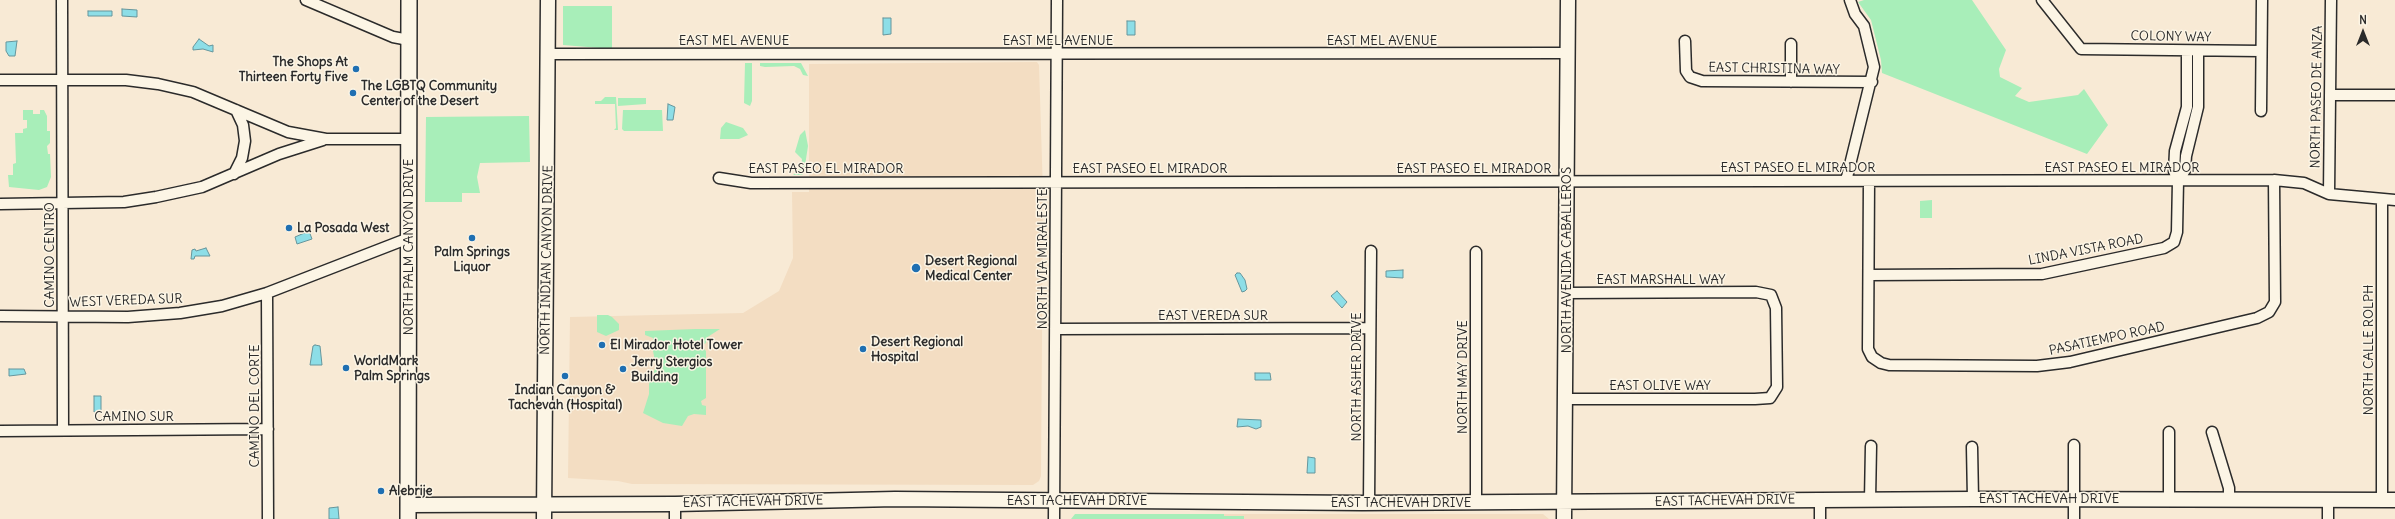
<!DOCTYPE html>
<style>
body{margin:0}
#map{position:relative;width:2395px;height:519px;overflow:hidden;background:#f8ead5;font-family:Delius,sans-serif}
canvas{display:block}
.north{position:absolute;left:2343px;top:12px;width:40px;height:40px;-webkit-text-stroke:3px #fcf5e5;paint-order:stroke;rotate:0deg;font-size:11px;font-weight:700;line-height:16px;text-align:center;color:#2b2b2b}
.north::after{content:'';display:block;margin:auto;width:14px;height:18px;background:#2b2b2b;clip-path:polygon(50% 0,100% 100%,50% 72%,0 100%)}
</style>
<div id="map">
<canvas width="2395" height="519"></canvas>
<div class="north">N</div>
</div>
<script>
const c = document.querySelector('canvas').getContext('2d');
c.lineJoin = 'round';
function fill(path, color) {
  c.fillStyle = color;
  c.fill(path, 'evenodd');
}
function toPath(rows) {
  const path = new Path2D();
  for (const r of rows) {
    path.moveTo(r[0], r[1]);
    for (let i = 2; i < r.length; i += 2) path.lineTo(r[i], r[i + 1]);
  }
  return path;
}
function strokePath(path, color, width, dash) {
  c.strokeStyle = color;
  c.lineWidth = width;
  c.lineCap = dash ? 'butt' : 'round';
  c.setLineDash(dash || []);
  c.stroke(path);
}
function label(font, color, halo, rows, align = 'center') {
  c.font = font + ' Delius,sans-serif';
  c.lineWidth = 3;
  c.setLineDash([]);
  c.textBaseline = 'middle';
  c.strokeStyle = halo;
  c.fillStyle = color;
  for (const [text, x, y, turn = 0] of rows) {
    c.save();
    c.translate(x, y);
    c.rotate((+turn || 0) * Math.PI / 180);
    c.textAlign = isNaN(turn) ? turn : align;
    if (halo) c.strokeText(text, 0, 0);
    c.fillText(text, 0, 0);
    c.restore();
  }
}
fill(toPath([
 [1037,62,1039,65,1043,194,1041,476,1039,481,1033,485,632,484,618,481,568,478,570,317,743,313,779,291,793,258,792,192,809,192,809,64],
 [1224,514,1543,514,1549,519,1224,519]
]), '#f3ddc2');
fill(toPath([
 [1864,0,1972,0,2006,50,1999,69,2000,77,2022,88,2015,96,2029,102,2078,95,2084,89,2108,125,2087,154,1882,73,1881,60,1871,20,1858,2],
 [563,6,612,6,612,49,563,45],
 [745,63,752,63,752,101,750,106,744,103],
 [760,63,801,63,808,76,803,75,800,69,794,66,765,67,760,66],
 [605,97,616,97,618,130,614,130,616,128,615,104,595,104,595,101,601,101],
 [618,98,646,98,646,104,618,106],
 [23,110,33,110,33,114,40,114,40,110,44,110,47,116,47,131,50,131,50,143,47,146,48,154,50,154,51,177,47,187,39,190,9,187,8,175,13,175,13,164,16,163,15,133,23,133,23,129,27,128,27,120,23,120],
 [623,110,662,110,663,131,624,131,622,129],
 [529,116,530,162,480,163,477,177,480,193,462,193,462,202,425,202,426,117],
 [726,122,743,128,748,135,739,139,720,139,721,128],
 [805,130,808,146,804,172,802,175,793,175,801,168,802,159,795,152,800,135],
 [1932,200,1932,218,1920,218,1920,201],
 [597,315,608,315,612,317,619,324,619,330,606,336,597,332],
 [695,329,720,329,706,338,706,343,701,346,706,351,706,398,701,401,702,405,706,406,706,415,694,414,688,416,682,426,663,423,643,413,649,394,649,384,656,366,653,351,653,338,645,335,645,331],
 [1075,514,1224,514,1224,516,1244,516,1244,519,1071,519]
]), '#a8eeb9');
const water = toPath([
 [122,9,137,10,137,17,122,16,122,9],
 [88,11,112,11,112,16,88,16,88,11],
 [883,18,891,18,891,34,883,35,883,18],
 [1127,21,1135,21,1135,35,1127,35,1127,21],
 [199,39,209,46,213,45,213,52,203,49,193,50,193,47,199,39],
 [17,41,15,56,9,56,6,51,6,42,17,41],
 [668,104,675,107,673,120,667,120,668,104],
 [309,231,312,239,297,244,295,237,309,231],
 [206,248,210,256,195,256,194,259,191,259,192,250,195,249,196,251,206,248],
 [1403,270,1403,278,1386,277,1386,271,1403,270],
 [1237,273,1240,273,1245,280,1247,289,1245,291,1242,292,1235,275,1237,273],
 [1337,291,1347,302,1342,308,1331,296,1337,291],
 [315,345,320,346,322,365,310,365,313,346,315,345],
 [9,369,24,369,26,374,9,376,9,369],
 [1255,373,1270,373,1271,380,1255,380,1255,373],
 [94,396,101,396,101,412,94,412,94,396],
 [1238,419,1261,420,1261,427,1256,429,1248,426,1237,427,1238,419],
 [1308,457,1315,458,1315,473,1307,473,1308,457],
 [338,507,339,519,329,519,329,508,338,507]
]);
fill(water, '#8ddee7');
strokePath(water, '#66969c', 1);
const street = toPath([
 [62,0,63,430],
 [306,0,393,37,409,40],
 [2042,0,2081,49,2261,51],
 [1685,41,1686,71,1690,77,1702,81,1872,82],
 [549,54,1568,53],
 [0,80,126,80,158,84,193,92,288,132,326,139,409,139],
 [1791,82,1791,44],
 [2330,95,2395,95],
 [2261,111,2262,0],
 [234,174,242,158,245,141,243,125,236,110],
 [719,178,751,183,2274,180,2304,183,2329,194,2395,200],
 [1846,181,1874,67,1864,26,1855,14,1850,0],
 [1869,181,1868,349,1872,357,1881,363,1889,365,2037,366,2070,362,2257,318,2269,312,2275,302,2274,180],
 [2178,181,2185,170,2186,156,2198,107,2198,51],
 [2329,194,2331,0],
 [0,204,124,202,156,197,202,187,279,154,323,140],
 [1869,275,2042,274,2164,248,2174,242,2177,232,2178,181,2174,171,2175,151,2187,107,2187,51],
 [267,293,268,519],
 [0,316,128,317,180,313,222,306,267,293,409,238],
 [1055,329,1370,328],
 [1565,399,1755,399,1770,398,1777,387,1776,308,1771,295,1756,292,1566,293],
 [0,431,268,429],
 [2212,432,2229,488,2229,499],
 [1972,447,1973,499],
 [2169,499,2169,432],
 [1870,500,1871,446],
 [2382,500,2382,200],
 [1369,503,1371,251],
 [1476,503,1476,252],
 [675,519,675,504],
 [1054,519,1057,0],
 [1820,519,1820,500],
 [2074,519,2074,445],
 [2328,519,2328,499]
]);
const secondary = toPath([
 [408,505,675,504,895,499,1362,503,1973,499,2395,500],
 [544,519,548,0],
 [1564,519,1568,0]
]);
const primary = toPath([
 [408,519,409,0]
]);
strokePath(street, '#2b2b2b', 13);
strokePath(secondary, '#2b2b2b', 17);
strokePath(primary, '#2b2b2b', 18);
strokePath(street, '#fcf5e5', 10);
strokePath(secondary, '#fcf5e5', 14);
strokePath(primary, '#fcf5e5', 15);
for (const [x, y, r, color] of [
 [356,69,4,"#1f6fb2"],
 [353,93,4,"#1f6fb2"],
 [289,228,4,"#1f6fb2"],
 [472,238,4,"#1f6fb2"],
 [916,268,5,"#1f6fb2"],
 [602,345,4,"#1f6fb2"],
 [863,349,4,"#1f6fb2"],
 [346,368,4,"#1f6fb2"],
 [623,369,4,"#1f6fb2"],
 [565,376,4,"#1f6fb2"],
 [381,491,4,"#1f6fb2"]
]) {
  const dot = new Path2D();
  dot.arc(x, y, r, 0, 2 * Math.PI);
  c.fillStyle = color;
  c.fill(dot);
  strokePath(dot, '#fcf5e5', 1.5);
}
label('13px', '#2b2b2b', '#fcf5e5', [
 ["COLONY WAY",2171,37,1],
 ["EAST MEL AVENUE",734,41],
 ["EAST MEL AVENUE",1058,41],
 ["EAST MEL AVENUE",1382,41],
 ["EAST CHRISTINA WAY",1774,69,1],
 ["NORTH PASEO DE ANZA",2317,97,-89],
 ["EAST PASEO EL MIRADOR",1798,168],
 ["EAST PASEO EL MIRADOR",2122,168],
 ["EAST PASEO EL MIRADOR",826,169],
 ["EAST PASEO EL MIRADOR",1150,169],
 ["EAST PASEO EL MIRADOR",1474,169],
 ["NORTH PALM CANYON DRIVE",409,247,-90],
 ["LINDA VISTA ROAD",2086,250,-11],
 ["CAMINO CENTRO",50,255,-90],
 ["NORTH VIA MIRALESTE",1043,259,-90],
 ["NORTH INDIAN CANYON DRIVE",547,260,-89],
 ["NORTH AVENIDA CABALLEROS",1567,260,-90],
 ["EAST MARSHALL WAY",1661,280],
 ["WEST VEREDA SUR",126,301,-2],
 ["EAST VEREDA SUR",1213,316],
 ["PASATIEMPO ROAD",2107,339,-12],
 ["NORTH CALLE ROLPH",2369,350,-90],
 ["NORTH ASHER DRIVE",1357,377,-90],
 ["NORTH MAY DRIVE",1463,377,-90],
 ["EAST OLIVE WAY",1660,386],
 ["CAMINO DEL CORTE",255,406,-90],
 ["CAMINO SUR",134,417],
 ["EAST TACHEVAH DRIVE",2049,499],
 ["EAST TACHEVAH DRIVE",1077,501],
 ["EAST TACHEVAH DRIVE",1725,501,-1],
 ["EAST TACHEVAH DRIVE",753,502,-1],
 ["EAST TACHEVAH DRIVE",1401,503]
]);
label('bold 13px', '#2b2b2b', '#fcf5e5', [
 ["The Shops At",348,62,"right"],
 ["Thirteen Forty Five",348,77,"right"],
 ["The LGBTQ Community",361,86],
 ["Center of the Desert",361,101],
 ["La Posada West",297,228],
 ["Palm Springs",472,252,"center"],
 ["Liquor",472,267,"center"],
 ["Desert Regional",925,261],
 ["Medical Center",925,276],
 ["Desert Regional",871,342],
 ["Hospital",871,357],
 ["El Mirador Hotel Tower",610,345],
 ["WorldMark",354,361],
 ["Palm Springs",354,376],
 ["Jerry Stergios",631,362],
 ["Building",631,377],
 ["Indian Canyon &",565,390,"center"],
 ["Tachevah (Hospital)",565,405,"center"],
 ["Alebrije",389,491]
], 'left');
</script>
